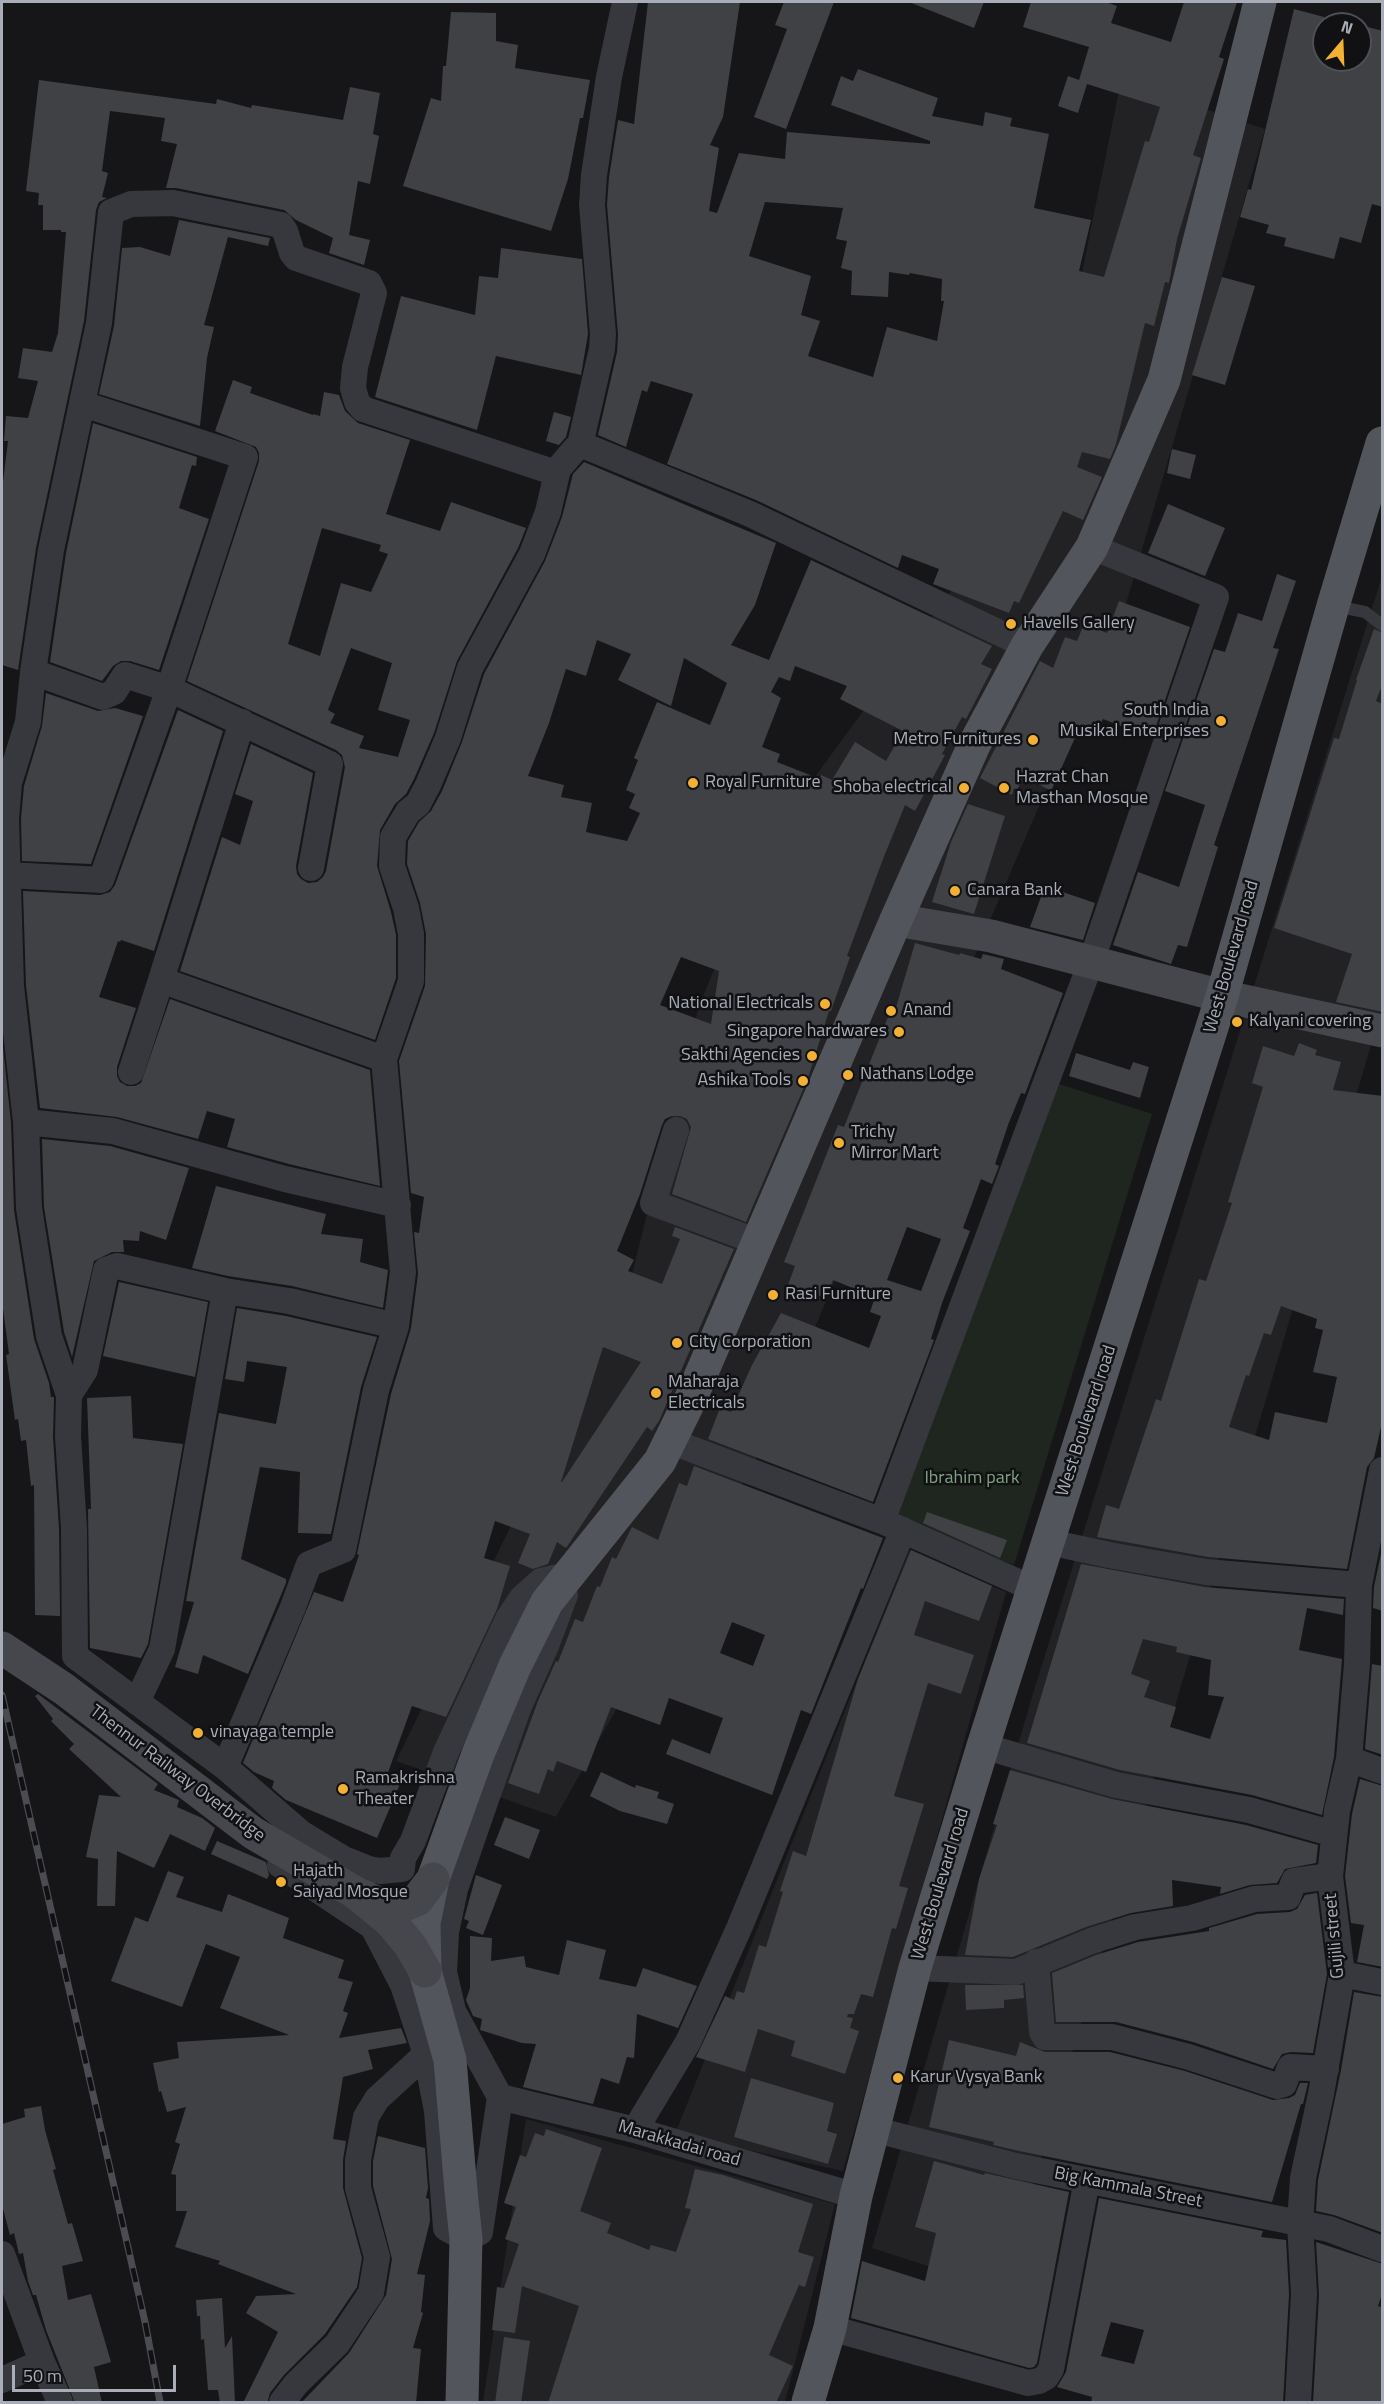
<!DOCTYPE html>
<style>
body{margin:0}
#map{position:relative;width:1384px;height:2404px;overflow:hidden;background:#161618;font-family:"Titillium Web",sans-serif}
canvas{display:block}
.frame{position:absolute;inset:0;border:3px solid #a8adb8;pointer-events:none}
.north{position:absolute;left:1312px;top:12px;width:60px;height:60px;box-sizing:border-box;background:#111113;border:2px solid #4d4f55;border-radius:50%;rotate:19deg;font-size:16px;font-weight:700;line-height:24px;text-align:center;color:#a8adb8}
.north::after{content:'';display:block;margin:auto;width:21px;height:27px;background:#f2b134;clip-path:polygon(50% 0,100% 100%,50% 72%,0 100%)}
.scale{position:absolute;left:12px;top:2365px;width:164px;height:27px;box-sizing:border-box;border:3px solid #a8adb8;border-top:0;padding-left:8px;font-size:18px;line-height:21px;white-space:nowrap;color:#a8adb8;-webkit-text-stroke:4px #111113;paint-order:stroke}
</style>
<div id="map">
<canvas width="1384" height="2404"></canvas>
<div class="frame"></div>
<div class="north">N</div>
<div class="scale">50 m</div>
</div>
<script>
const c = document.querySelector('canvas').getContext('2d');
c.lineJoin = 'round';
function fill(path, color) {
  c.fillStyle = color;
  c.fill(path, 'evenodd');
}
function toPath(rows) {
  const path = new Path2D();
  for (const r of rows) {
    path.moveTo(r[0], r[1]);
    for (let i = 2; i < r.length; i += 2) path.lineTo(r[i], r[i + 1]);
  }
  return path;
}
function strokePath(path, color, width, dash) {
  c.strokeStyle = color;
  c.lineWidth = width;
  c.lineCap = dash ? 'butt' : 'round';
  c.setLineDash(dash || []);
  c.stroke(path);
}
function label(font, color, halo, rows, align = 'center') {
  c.font = font + ' "Titillium Web",sans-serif';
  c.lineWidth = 5;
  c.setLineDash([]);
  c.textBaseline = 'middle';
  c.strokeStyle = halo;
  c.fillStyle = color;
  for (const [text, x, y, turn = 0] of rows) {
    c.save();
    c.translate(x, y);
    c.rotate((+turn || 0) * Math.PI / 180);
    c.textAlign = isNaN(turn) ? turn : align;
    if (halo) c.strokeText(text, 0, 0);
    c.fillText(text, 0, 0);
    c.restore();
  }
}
fill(toPath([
 [1121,81,1265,129,1126,604,766,1441,556,1817,396,1761,630,1282,699,1006,765,845,987,542,1065,356],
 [1382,576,1382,1008,1002,2290,872,2248,1031,1700],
 [909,1551,1006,1592,843,2171,675,2134],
 [526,2119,835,2204,785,2402,483,2402]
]), '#222225');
fill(toPath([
 [1053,1082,1152,1114,1014,1565,889,1517]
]), '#1e261f');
fill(toPath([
 [648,2,740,2,723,117,710,145,719,148,709,211,717,213,739,153,785,159,787,132,930,144,930,141,831,105,841,76,853,81,858,69,938,98,932,116,983,126,985,112,1012,118,1010,126,1049,134,1034,208,1091,220,1079,271,1104,277,1145,141,1149,142,1160,107,1087,84,1078,113,1058,106,1068,76,1079,80,1089,47,1023,27,1031,2,1106,2,1117,6,1111,23,1171,42,1184,2,1237,2,1219,57,1224,59,1193,155,1201,158,1177,239,1169,283,1165,282,1154,326,1145,323,1116,444,1110,459,1082,452,1077,467,1102,477,1083,520,1063,511,1019,603,1014,601,1009,613,933,584,939,569,902,555,898,568,756,500,667,464,693,394,651,381,647,392,642,390,626,447,598,435,617,352,618,335,607,205,609,177,618,120,634,124],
 [765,202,843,208,836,239,847,241,841,268,852,271,851,295,888,297,889,272,909,275,910,273,942,279,941,301,944,301,937,341,887,327,873,377,808,356,820,321,801,315,811,276,749,256],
 [784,2,834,2,786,129,754,117,787,29,775,25],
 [909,2,984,2,974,28],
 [1294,9,1324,17,1324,60,1360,60,1360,25,1383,31,1383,207,1372,204,1361,243,1340,237,1334,259,1284,246,1286,238,1266,233,1269,225,1240,217,1248,189,1251,190],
 [451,12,496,13,496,41,518,45,515,68,590,80,583,118,580,118,568,179,551,231,403,186,431,98,441,101,443,66,446,66],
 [39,80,216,104,217,99,251,108,252,105,343,120,350,87,380,93,373,134,379,136,370,184,358,181,349,235,370,240,364,265,329,253,333,238,296,220,284,210,176,188,166,188,177,144,161,141,165,118,110,111,102,171,108,173,102,197,107,198,99,202,96,210,84,321,36,548,18,670,2,665,2,490,8,441,4,441,6,416,28,418,38,381,18,378,23,348,52,352,58,333,66,232,61,232,61,230,43,230,43,205,38,205,39,193,26,191],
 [179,220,270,238,268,246,228,237,204,325,214,327,207,358,200,426,99,394,114,326,122,248,140,247,170,256],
 [501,248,582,259,588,334,581,375,496,356,477,430,375,397,401,296,475,315,479,276,498,278],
 [1222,277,1255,286,1225,385,1192,375],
 [233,380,252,387,250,393,313,415,313,414,320,416,324,392,339,395,345,411,358,423,410,440,386,514,440,531,451,502,526,528,518,548,457,661,434,733,414,779,406,794,395,804,380,830,377,866,391,912,396,935,396,978,375,1040,180,971,222,837,240,845,253,801,235,794,251,744,313,773,296,866,297,874,301,879,308,883,317,882,323,877,326,871,345,767,342,755,336,750,187,681,259,461,259,453,256,447,215,431],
 [322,528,381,545,379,551,388,554,371,592,341,583,320,656,288,644],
 [351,648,392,663,378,710,410,720,398,757,359,748,364,736,330,723,335,714,328,710],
 [554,412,571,417,566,437,559,445,546,441],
 [93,423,197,457,196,466,192,465,179,508,209,519,159,670,130,661,121,661,113,666,102,681,50,662,66,553],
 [1172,449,1196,455,1190,479,1167,473],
 [584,462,776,543,755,605,731,645,769,660,811,560,992,646,981,664,992,669,966,719,962,717,942,754,945,755,915,811,905,805,883,859,847,956,850,957,831,1011,829,1011,808,1078,746,1222,672,1194,691,1127,687,1119,680,1116,672,1116,665,1119,662,1125,640,1194,617,1251,634,1260,628,1271,662,1284,680,1239,672,1236,675,1227,734,1249,659,1421,652,1431,647,1427,566,1548,557,1542,548,1564,533,1569,518,1563,530,1534,495,1521,484,1558,510,1566,497,1609,446,1717,412,1706,386,1778,400,1784,377,1838,286,1800,272,1788,274,1781,254,1772,243,1763,314,1592,343,1602,359,1555,357,1554,391,1394,411,1328,418,1274,414,1232,419,1233,424,1197,411,1193,399,1061,425,986,426,934,420,903,407,864,408,841,419,822,431,811,442,791,462,742,484,674,545,561,562,517,573,474],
 [597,640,631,654,618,680,671,706,684,658,727,683,710,725,657,702,634,758,638,760,626,790,635,794,629,808,640,813,627,841,586,832,592,803,561,797,564,785,528,776,549,723,566,669,586,676],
 [795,666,847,686,840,699,903,731,886,761,855,742,832,780,821,775,820,779,777,762,780,754,762,747,781,698,771,692,779,677,790,681],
 [681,957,719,971,711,1024,660,1005],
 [603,1347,641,1362,562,1482,561,1482],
 [1168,504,1225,528,1205,576,1148,553],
 [1277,574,1296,581,1273,648,1279,649,1214,845,1218,847,1187,947,1178,945,1171,964,1113,945,1138,872,1179,887,1205,805,1165,791,1214,649,1225,652,1238,613,1262,621],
 [1119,601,1190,627,1152,738,1103,719,1095,737,1079,729,1051,791,1024,776,1017,790,1014,788,1012,795,980,778,1040,661,1053,668,1065,637,1077,641,1084,624,1107,633],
 [1374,629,1383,633,1383,683,1376,701,1383,704,1383,1012,1336,1002,1352,954,1274,928,1334,738,1339,739,1357,680,1356,680],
 [46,693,98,711,115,708,143,716,91,864,22,861,21,819,24,786,42,726],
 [178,710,223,731,154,951,121,940,120,942,118,941,99,997,136,1008,117,1067,117,1076,120,1082,127,1086,135,1086,141,1083,170,999,370,1070,380,1186,289,1164,227,1147,235,1119,207,1111,198,1139,117,1117,40,1108,26,985,23,891,100,895,110,892,115,885],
 [968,804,1005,816,974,914,932,902,951,842],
 [1045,886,1095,903,1083,940,1030,927],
 [915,943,959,955,960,953,981,959,983,954,1004,959,1001,969,1063,993,1025,1094,1021,1093,1008,1125,995,1164,999,1166,992,1184,981,1179,963,1228,970,1231,942,1303,931,1339,934,1340,873,1502,708,1439,720,1408,731,1412,752,1365,781,1313,869,1348,881,1316,870,1312,875,1297,833,1280,826,1298,788,1285,795,1266,784,1262,838,1125,844,1127,890,1012,894,1014],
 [907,1227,941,1239,921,1291,887,1280],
 [2,1037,11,1123,14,1210,34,1339,49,1383,51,1397,54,1397,53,1437,59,1529,60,1616,35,1615,34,1485,31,1486,26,1440,21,1441,18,1419,15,1420,6,1355,9,1354,2,1301],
 [1299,1043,1317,1050,1315,1055,1341,1062,1333,1090,1383,1096,1383,1418,1374,1458,1367,1467,1347,1569,1208,1557,1097,1537,1106,1505,1119,1509,1156,1399,1161,1401,1199,1279,1206,1281,1232,1203,1228,1202,1263,1087,1252,1083,1263,1046,1294,1056],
 [1281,1306,1317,1319,1315,1328,1323,1330,1313,1372,1337,1377,1327,1423,1275,1412,1269,1440,1229,1427,1246,1375,1249,1376,1264,1333,1271,1335],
 [1076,1053,1130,1070,1133,1062,1149,1067,1140,1098,1069,1076],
 [42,1139,110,1146,189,1168,166,1240,140,1231,139,1241,123,1240,124,1252,112,1252,94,1261,72,1357,64,1332,44,1207],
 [216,1186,326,1214,321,1234,363,1239,360,1262,388,1270,383,1308,292,1286,228,1276,192,1268],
 [119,1282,208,1302,195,1377,103,1356],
 [237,1308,286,1316,377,1337,361,1387,331,1534,298,1533,300,1472,260,1467,241,1559,286,1579,286,1583,248,1674,203,1655,198,1674,175,1667,194,1602,186,1601,219,1413,276,1424,287,1367,247,1361,244,1382,225,1379],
 [131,1396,133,1438,183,1444,148,1644,141,1658,90,1648,88,1509,91,1509,87,1398],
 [694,1466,883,1538,863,1589,861,1588,811,1714,801,1710,772,1795,666,1754,672,1739,710,1754,723,1718,669,1698,660,1725,611,1707,586,1772,557,1761,553,1772,548,1769,539,1794,508,1783,538,1701,556,1661,558,1662,575,1619,583,1622,597,1586,600,1587,612,1557,616,1559,632,1527,658,1540,679,1483,687,1486],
 [732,1622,765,1635,753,1666,720,1653],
 [927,1512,1007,1540,1000,1558,923,1523],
 [1383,1544,1383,1611,1373,1608,1374,1587],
 [911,1550,992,1586,979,1621,925,1601,914,1635,974,1655,961,1694,928,1683,894,1796,924,1804,899,1886,908,1888,896,1929,892,1928,873,1997,861,1994,854,2014,848,2014,847,2017,853,2018,850,2028,859,2031,845,2074,791,2056,795,2041,758,2029,745,2072,696,2057,725,1996,734,2000,737,1991,744,1993,759,1945,766,1947,783,1892,780,1891,793,1851,806,1856,858,1679],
 [1081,1564,1205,1587,1344,1599,1343,1615,1307,1608,1299,1650,1342,1659,1334,1757,1322,1815,1252,1795,1120,1770,1027,1743],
 [1143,1639,1177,1647,1176,1652,1211,1660,1208,1695,1224,1697,1210,1739,1170,1727,1176,1707,1144,1697,1150,1681,1131,1674],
 [1372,1664,1383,1666,1383,1755,1365,1749],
 [38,1694,158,1784,154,1790,179,1800,177,1807,202,1818,215,1828,205,1851,170,1834,154,1868,117,1851,115,1906,97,1906,98,1859,86,1857,99,1795,121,1797,69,1749,74,1744,51,1721,53,1719,35,1696],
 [1010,1770,1112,1799,1246,1825,1318,1845,1316,1863,1285,1869,1277,1883,1250,1885,1220,1894,1221,1887,1172,1880,1173,1906,1131,1913,1086,1927,1013,1957,965,1955,979,1879,997,1825,993,1824],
 [601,1772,635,1788,636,1785,659,1792,657,1798,674,1804,667,1824,620,1811,590,1796],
 [1360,1779,1383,1786,1383,1967,1357,1962,1364,1925,1351,1923,1345,1876,1352,1814],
 [505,1817,540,1830,529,1859,494,1845],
 [217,1841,266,1862,269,1875,267,1879,211,1854],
 [168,1871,184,1877,176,1897,222,1912,228,1894,289,1918,283,1938,344,1960,338,1978,353,1982,343,2011,348,2013,339,2038,401,2028,407,2043,368,2050,373,2069,343,2077,333,2139,346,2141,343,2160,343,2188,362,2258,357,2287,325,2334,284,2375,270,2393,267,2403,243,2403,278,2332,246,2313,256,2296,296,2294,218,2264,220,2261,175,2247,187,2211,176,2211,176,2175,171,2174,180,2144,175,2142,186,2107,167,2112,161,2091,159,2092,153,2063,179,2058,177,2042,289,2035,220,2008,240,1957,206,1944,182,2007,111,1981,135,1917,148,1922],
 [476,1875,502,1885,483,1935,466,1928,469,1921,464,1919],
 [1317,1893,1327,1974,1313,2053,1291,2052,1282,2054,1273,2069,1193,2042,1116,2022,1056,2022,1052,1973,1096,1955,1138,1942,1209,1931,1209,1928,1257,1914,1290,1912,1297,1909,1305,1895],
 [470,1936,492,1938,491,1961,524,1956,526,1967,559,1975,567,1940,606,1950,599,1979,636,1987,643,1968,697,1986,678,2028,637,2014,634,2058,627,2057,619,2084,601,2078,593,2104,523,2087,536,2044,522,2043,480,2030,482,2019,473,2016,466,2000,470,1988],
 [965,1985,1023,1985,1024,1998,1004,2000,1004,2008,966,2010],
 [1354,1992,1383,1997,1383,2233,1334,2215,1316,2211,1318,2180,1341,2070],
 [949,2040,1016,2056,1020,2042,1045,2052,1110,2052,1185,2071,1273,2100,1289,2098,1295,2095,1300,2083,1308,2083,1303,2104,1301,2104,1272,2202,1019,2151,993,2145,994,2142,929,2127],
 [751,2078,834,2103,827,2131,837,2134,828,2164,734,2137],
 [41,2106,45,2130,56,2169,53,2170,68,2224,72,2223,83,2261,62,2266,68,2300,91,2294,111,2362,94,2367,102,2403,75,2403,46,2330,36,2295,33,2295,28,2281,23,2253,19,2254,14,2233,10,2235,2,2205,2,2124,25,2117,24,2109],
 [546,2129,602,2148,580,2211,611,2223,607,2233,649,2250,651,2245,676,2252,691,2209,685,2208,695,2169,723,2175,813,2204,798,2252,814,2257,805,2287,799,2285,769,2355,793,2366,776,2403,548,2403,579,2306,522,2286,515,2333,492,2330,497,2287,504,2288,519,2244,505,2239,516,2207,504,2203,520,2155,526,2157,535,2133,544,2136],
 [378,2136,425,2148,428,2188,426,2198,429,2199,430,2221,417,2274,425,2275,421,2312,423,2313,413,2348,421,2349,416,2403,301,2403,349,2353,386,2295,392,2259,373,2186,373,2161],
 [934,2161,984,2175,985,2173,1069,2192,1037,2363,1034,2367,1029,2368,851,2318,862,2261,925,2281,936,2233,915,2227],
 [1099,2198,1263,2231,1261,2237,1286,2240,1289,2294,1283,2403,1091,2403,1092,2397,1057,2387,1066,2372],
 [1111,2322,1144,2330,1134,2364,1101,2356],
 [1316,2242,1383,2264,1383,2291,1378,2306,1383,2308,1383,2403,1313,2403,1319,2295],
 [222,2298,225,2348,232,2336,235,2403,220,2403,218,2390,208,2390,204,2339,201,2340,200,2316,197,2316,196,2300],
 [504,2337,530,2341,521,2403,495,2403]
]), '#404145');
strokePath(toPath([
 [1335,606,1365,612,1382,625]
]), '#37383d', 12);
strokePath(toPath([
 [580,445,602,349,603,334,592,205,594,175,609,77,625,2],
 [33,672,103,697,114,692,125,675,169,689,330,764,311,868],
 [242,722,161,980,384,1059],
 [8,875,101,880,169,689,245,457,83,404],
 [131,1072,161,980],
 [26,1122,113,1131,285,1179,398,1205],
 [676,1130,653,1203,758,1242],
 [69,1395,85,1370,106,1270,117,1266,225,1291,289,1301,396,1326],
 [670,1441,882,1521,1034,1589],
 [882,1521,1091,962,1216,597,1092,547],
 [1049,1542,1109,1555,1206,1572,1359,1585],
 [572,1574,541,1581,522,1598,508,1619,446,1752,413,1841,403,1858,402,1869,380,1871,369,1869,344,1859,301,1833,225,1767,75,1656,74,1528,68,1436,69,1395,49,1336,29,1208,26,1122,11,986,6,819,9,783,28,722,33,672,51,550,99,323,111,212,131,204,173,203,281,225,285,231,292,253,296,258,369,283,374,293,355,367,353,388,357,402,363,409,550,471,558,469,576,448,585,446,750,514,1027,646],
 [137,1702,162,1649,225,1291],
 [983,1746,1116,1785,1249,1810,1334,1834],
 [1349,1759,1382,1771],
 [225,1767,293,1607,309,1564,343,1550,376,1390,396,1326,403,1272,384,1059,411,981,411,934,406,908,392,866,393,837,408,812,418,804,428,785,448,738,470,668,532,554,548,512,558,469],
 [280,1865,373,1927,403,1985,426,2054,437,2111,446,2228,466,2239,480,2232,500,2097,453,2011,444,1972,446,1932,455,1889,484,1805,519,1706,546,1646,565,1595],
 [1036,1962,1042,2032,1045,2037,1112,2037,1189,2057,1277,2086,1284,2084,1290,2067,1326,2069],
 [915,1968,1016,1972,1091,1941,1135,1927,1192,1918,1254,1899,1288,1897,1294,1881,1330,1876],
 [1342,1974,1382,1982],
 [500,2097,635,2130,856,2196],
 [872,2129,1016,2166,1329,2229,1382,2249],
 [635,2130,688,2042,740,1926,903,1530],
 [2,2254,42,2362,2,2380],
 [830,2328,1028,2383,1039,2381,1046,2377,1051,2369,1087,2180],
 [42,2362,60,2402],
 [282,2402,296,2384,337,2344,371,2293,377,2257,358,2188,358,2160,366,2117,377,2099,426,2054],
 [1298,2402,1304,2294,1300,2223,1303,2178,1321,2094,1342,1974,1330,1876,1337,1811,1349,1759,1357,1664,1359,1585,1382,1470]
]), '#37383d', 26);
strokePath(toPath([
 [896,920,991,936,1222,996,1382,1031],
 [2,1648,64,1689,253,1833,356,1893]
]), '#45474d', 33);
strokePath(toPath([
 [462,2402,466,2239,461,2191,450,2060,425,1971,424,1923,433,1879,478,1754,515,1666,547,1602,660,1461,691,1398,896,920,974,745,1027,646,1092,547,1164,380,1260,2],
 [808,2402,830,2328,856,2196,915,1968,983,1746,1222,996,1333,606,1382,443]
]), '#53555c', 33);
const rail = toPath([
 [2,1695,145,2322,160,2402]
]);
strokePath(rail, '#4a4c52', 7);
strokePath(rail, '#111113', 4.5, [14]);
strokePath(toPath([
 [356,1893,390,1921,410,1945,425,1971],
 [363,1896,383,1905,402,1906,417,1900,433,1879]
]), '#45474d', 33);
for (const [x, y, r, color] of [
 [1011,624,6,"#f2b134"],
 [1221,721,6,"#f2b134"],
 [1033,740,6,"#f2b134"],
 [693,783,6,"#f2b134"],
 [964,788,6,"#f2b134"],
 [1004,788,6,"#f2b134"],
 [955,891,6,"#f2b134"],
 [825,1004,6,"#f2b134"],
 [891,1011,6,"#f2b134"],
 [1237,1022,6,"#f2b134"],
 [899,1032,6,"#f2b134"],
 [812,1056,6,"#f2b134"],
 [848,1075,6,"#f2b134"],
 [803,1081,6,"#f2b134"],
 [839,1143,6,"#f2b134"],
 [773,1295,6,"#f2b134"],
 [677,1343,6,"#f2b134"],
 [656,1393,6,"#f2b134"],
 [198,1733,6,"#f2b134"],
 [343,1789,6,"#f2b134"],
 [281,1882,6,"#f2b134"],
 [898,2078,6,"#f2b134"]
]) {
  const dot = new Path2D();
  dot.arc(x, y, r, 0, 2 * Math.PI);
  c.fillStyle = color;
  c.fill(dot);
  strokePath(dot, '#111113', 2);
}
label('18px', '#a8adb8', '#111113', [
 ["Havells Gallery",1023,624],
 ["South India",1209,711,"right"],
 ["Musikal Enterprises",1209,732,"right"],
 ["Metro Furnitures",1021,740,"right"],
 ["Hazrat Chan",1016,778],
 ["Masthan Mosque",1016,799],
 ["Royal Furniture",705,783],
 ["Shoba electrical",952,788,"right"],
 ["Canara Bank",967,891],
 ["National Electricals",813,1004,"right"],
 ["Anand",903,1011],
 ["Kalyani covering",1249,1022],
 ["Singapore hardwares",887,1032,"right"],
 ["Sakthi Agencies",800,1056,"right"],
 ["Nathans Lodge",860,1075],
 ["Ashika Tools",791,1081,"right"],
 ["Trichy",851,1133],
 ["Mirror Mart",851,1154],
 ["Rasi Furniture",785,1295],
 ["City Corporation",689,1343],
 ["Maharaja",668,1383],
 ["Electricals",668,1404],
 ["vinayaga temple",210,1733],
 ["Ramakrishna",355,1779],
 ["Theater",355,1800],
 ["Hajath",293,1872],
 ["Saiyad Mosque",293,1893],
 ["Karur Vysya Bank",910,2078]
], 'left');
label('18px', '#a8adb8', '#111113', [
 ["West Boulevard road",1232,957,-74],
 ["West Boulevard road",1087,1421,-72],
 ["Thennur Railway Overbridge",177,1774,37],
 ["West Boulevard road",941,1884,-73],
 ["Gujili street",1335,1936,-95],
 ["Marakkadai road",679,2144,16],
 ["Big Kammala Street",1128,2188,11]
]);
label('18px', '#7fa381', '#111113', [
 ["Ibrahim park",972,1479]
]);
</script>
